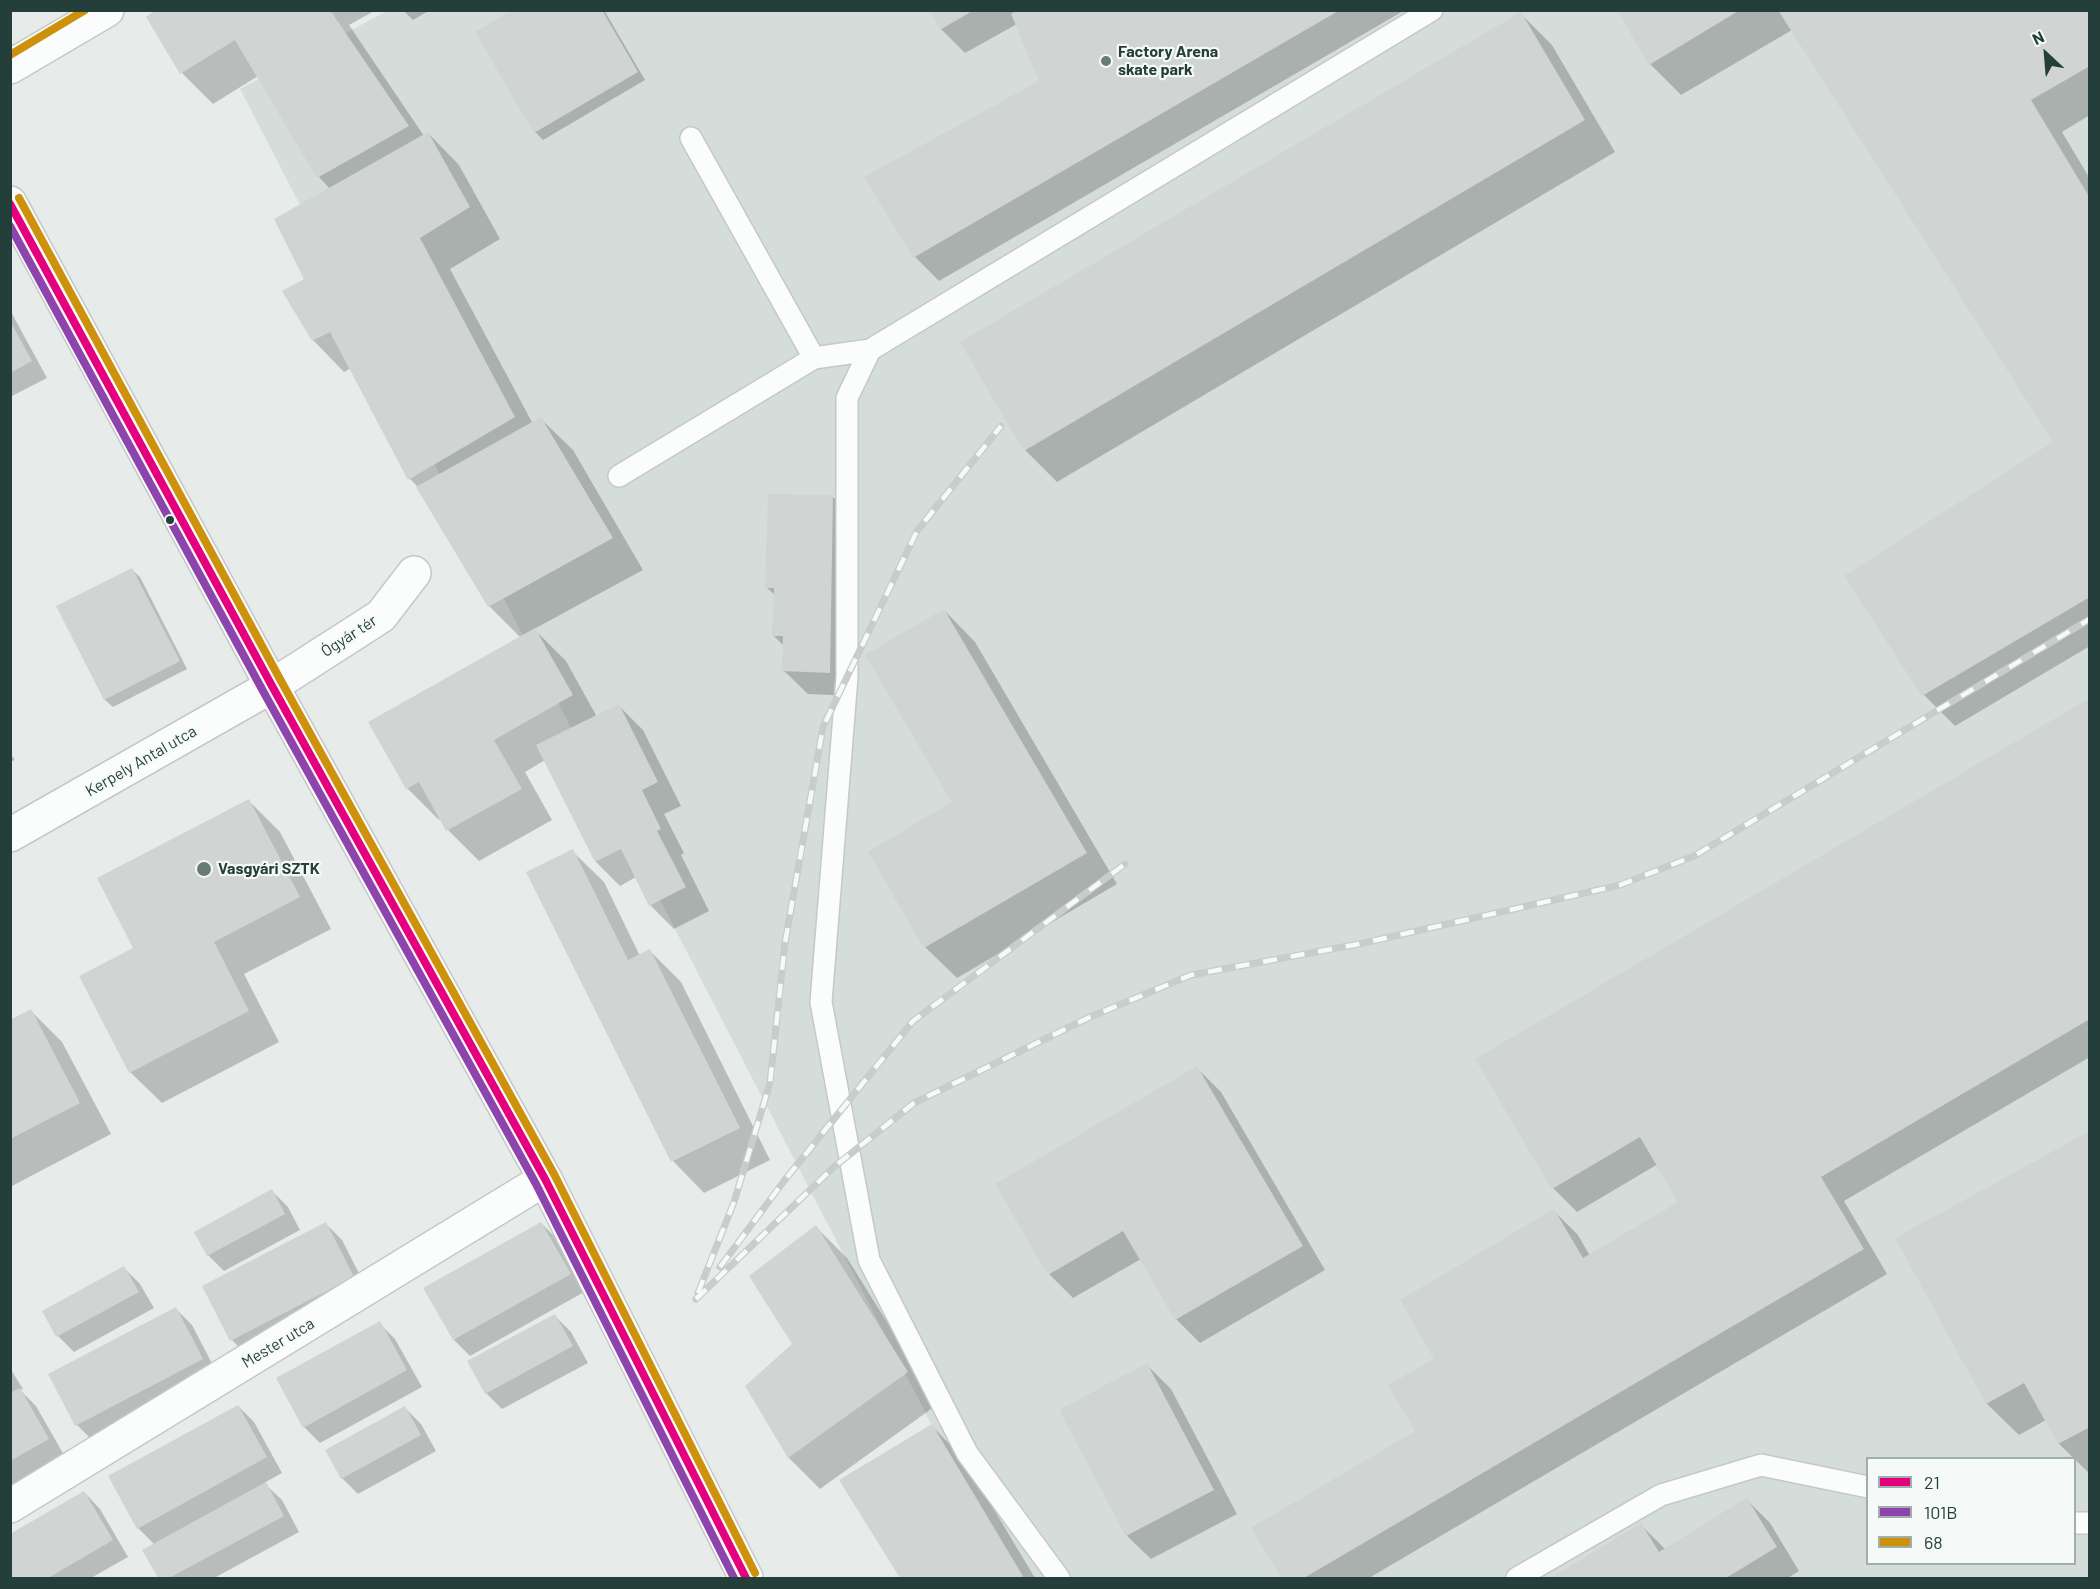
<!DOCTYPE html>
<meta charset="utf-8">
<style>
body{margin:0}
#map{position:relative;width:2100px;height:1589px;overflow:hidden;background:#e7ecea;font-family:Barlow,sans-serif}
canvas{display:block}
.frame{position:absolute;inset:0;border:12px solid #243f39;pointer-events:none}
.legend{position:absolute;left:1866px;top:1457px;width:210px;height:108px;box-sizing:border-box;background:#f5faf8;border:2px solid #a1afac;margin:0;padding:8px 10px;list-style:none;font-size:18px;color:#243f39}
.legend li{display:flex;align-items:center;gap:12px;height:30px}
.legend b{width:30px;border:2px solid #a1afac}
.north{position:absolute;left:2016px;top:24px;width:60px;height:60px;-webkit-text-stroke:4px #f5faf8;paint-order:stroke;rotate:334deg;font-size:16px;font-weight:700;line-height:24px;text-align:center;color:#243f39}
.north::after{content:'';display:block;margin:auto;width:21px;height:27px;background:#243f39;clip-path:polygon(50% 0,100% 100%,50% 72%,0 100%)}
</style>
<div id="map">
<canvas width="2100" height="1589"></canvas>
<div class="frame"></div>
<ul class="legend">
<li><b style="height:8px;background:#e5007d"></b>21</li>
<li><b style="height:8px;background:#8e44ad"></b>101B</li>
<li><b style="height:8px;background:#cd910b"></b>68</li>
</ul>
<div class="north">N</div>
</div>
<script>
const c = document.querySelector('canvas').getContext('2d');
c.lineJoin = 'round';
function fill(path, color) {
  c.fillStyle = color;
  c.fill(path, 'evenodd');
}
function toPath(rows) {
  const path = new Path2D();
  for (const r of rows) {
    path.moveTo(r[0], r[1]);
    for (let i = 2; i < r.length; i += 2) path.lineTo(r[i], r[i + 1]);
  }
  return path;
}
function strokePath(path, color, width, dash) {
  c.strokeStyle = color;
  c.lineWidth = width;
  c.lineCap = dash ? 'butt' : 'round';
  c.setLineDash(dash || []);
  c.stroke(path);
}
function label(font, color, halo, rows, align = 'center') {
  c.font = font + ' Barlow,sans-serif';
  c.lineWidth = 4.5;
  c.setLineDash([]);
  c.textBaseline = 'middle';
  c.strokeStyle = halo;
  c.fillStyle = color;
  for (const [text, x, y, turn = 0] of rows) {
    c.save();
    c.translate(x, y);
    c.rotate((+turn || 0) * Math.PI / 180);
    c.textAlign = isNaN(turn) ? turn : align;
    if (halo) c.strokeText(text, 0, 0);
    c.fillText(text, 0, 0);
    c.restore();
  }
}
fill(toPath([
 [389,10,2089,11,2089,1578,1011,1578,240,89],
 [1868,1458,2074,1458,2074,1564,1868,1564]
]), '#d5ddda');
fill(toPath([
 [159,10,376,10,349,25,424,136,428,133,459,165,500,239,450,269,533,424,541,419,573,450,643,570,534,629,566,661,597,717,619,706,643,730,681,806,664,814,684,853,681,855,709,911,674,929,650,905,636,877,620,886,596,862,545,760,525,772,552,820,479,861,448,830,441,818,439,820,407,788,521,638,489,606,417,486,410,479,351,368,344,372,313,340,306,280,330,189,319,177,258,76,213,104,182,73],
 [403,10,430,10,413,20],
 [516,10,604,10,645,80,543,140,535,132],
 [930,10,1405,10,939,281,915,257,1041,82,1017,24,965,53,941,29],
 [1618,10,2090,10,2090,115,2062,132,2090,179,2090,646,1955,726,1924,695,2055,442,1792,30,1681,95,1650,64],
 [1521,14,1552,45,1615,152,1057,482,1025,450,962,342],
 [10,310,47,378,10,397],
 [833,497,857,521,854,696,808,694,783,670,784,646,773,635,775,595,766,587],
 [132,570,140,577,187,669,113,707,105,700,58,607],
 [944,610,975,642,1117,884,957,978,925,947,954,803],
 [2090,699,2090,1057,1844,1201,1887,1274,1369,1578,1283,1578,1253,1528,1417,1432,1436,1359,1554,1211,1578,1235,1590,1256,1680,1202,1658,1164,1577,1212,1553,1188],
 [10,753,15,760,10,762],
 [249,801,280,832,331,929,244,974,279,1042,162,1103,130,1072,135,949],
 [572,851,604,882,640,956,650,951,681,982,770,1160,704,1193,673,1161,528,873],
 [31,1011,62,1042,111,1134,10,1187,10,1022],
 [1197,1068,1221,1092,1325,1270,1200,1343,1176,1319,1141,1259,1073,1298,1049,1274],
 [2090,1132,2090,1474,2059,1444,2046,1420,2019,1435,1987,1404,1897,1239],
 [272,1191,288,1207,300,1230,224,1271,208,1255],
 [541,1223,557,1239,586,1291,470,1356,454,1340],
 [326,1224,342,1240,369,1293,248,1356,232,1340],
 [816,1227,847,1258,938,1404,820,1489,789,1458,747,1386,794,1344],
 [124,1268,140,1284,154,1308,74,1352,58,1336],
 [176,1309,192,1325,218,1375,93,1441,77,1425],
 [555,1316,571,1332,588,1363,502,1409,486,1393],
 [379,1323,395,1339,422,1387,320,1443,304,1427],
 [1147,1365,1171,1389,1237,1514,1151,1559,1127,1536,1061,1410],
 [10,1368,23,1389,20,1390,36,1406,64,1455,10,1486],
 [238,1406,254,1422,282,1473,264,1483,282,1500,299,1532,214,1578,160,1578,144,1550,155,1545,138,1528],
 [405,1408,421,1424,436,1451,358,1494,342,1478],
 [932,1426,963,1458,1035,1578,902,1578,841,1480],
 [84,1492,100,1509,128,1557,91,1578,10,1578,10,1535],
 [1746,1499,1770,1523,1799,1571,1788,1578,1554,1578,1641,1525,1665,1549]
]), '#0003');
fill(toPath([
 [156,10,330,10,409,126,317,178,235,40,180,74,146,17],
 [513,10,602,10,638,72,534,133,475,32],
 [929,10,974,10,940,30],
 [1018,10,1340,10,913,258,864,177,1039,81,1011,14],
 [1617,10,1740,10,1649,65],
 [1778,10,2090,10,2090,66,2031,100,2090,198,2090,597,1922,696,1844,576,2053,442],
 [1521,12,1585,120,1024,451,960,342],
 [428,132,470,207,420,238,515,417,408,480,330,332,312,341,282,291,304,279,274,219],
 [10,321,32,361,10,373],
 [541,417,613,538,488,607,416,487],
 [768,494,833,495,830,673,782,671,783,636,772,636,774,588,765,588],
 [132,568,180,661,104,700,56,606],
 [944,609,1087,853,924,948,868,852,952,802,865,655],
 [535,628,573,695,494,740,522,789,446,831,419,782,406,789,368,722],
 [2090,698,2090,1019,1821,1177,1864,1249,1304,1578,1281,1578,1251,1528,1415,1431,1388,1385,1434,1359,1400,1300,1554,1209,1583,1258,1678,1202,1640,1137,1552,1189,1475,1059],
 [619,704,658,782,642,790,661,829,657,831,686,887,649,906,621,849,595,862,536,745],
 [249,799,300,897,214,942,249,1011,129,1073,79,976,133,948,97,878],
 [573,849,628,960,650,949,740,1128,671,1162,526,872],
 [31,1009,80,1103,10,1139,10,1020],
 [1197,1066,1303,1246,1175,1320,1123,1231,1048,1275,995,1184],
 [2090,1131,2090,1427,2058,1444,2024,1383,1986,1404,1895,1238],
 [272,1189,285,1214,207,1256,194,1232],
 [326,1222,354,1277,230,1341,202,1286],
 [541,1222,571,1274,453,1340,423,1288],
 [816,1225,908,1372,788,1458,745,1386,792,1344,749,1276],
 [124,1266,139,1292,56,1337,42,1311],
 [176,1307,203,1359,75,1426,48,1374],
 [555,1314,573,1346,485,1394,467,1361],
 [380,1321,407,1370,303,1428,276,1378],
 [1147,1363,1214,1490,1126,1536,1059,1410],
 [20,1388,49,1439,10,1461,10,1393],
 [238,1405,267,1457,137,1529,108,1476],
 [405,1406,421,1435,341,1479,325,1450],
 [932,1424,1024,1578,900,1578,839,1480],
 [266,1482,284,1516,169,1578,158,1578,142,1550],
 [84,1491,113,1540,48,1578,10,1578,10,1534],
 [1747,1498,1777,1547,1726,1578,1551,1578,1641,1523,1659,1552]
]), '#d0d4d3');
const service = toPath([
 [691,138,814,358],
 [619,476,814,358,870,350],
 [2074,1523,2090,1523],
 [1059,1578,967,1453,869,1260,821,1002,847,677,847,398,870,350,1432,10],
 [1517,1578,1661,1495,1761,1465,1868,1487]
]);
const minor = toPath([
 [10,835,272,686,381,616,414,573],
 [10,1506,545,1179]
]);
const tertiary = toPath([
 [10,67,107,10],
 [10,203,272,686,545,1179,746,1578]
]);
strokePath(service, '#c4c9c7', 24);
strokePath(minor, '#c4c9c7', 36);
strokePath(tertiary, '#c4c9c7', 36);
strokePath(service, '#fbfcfc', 21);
strokePath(minor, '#fbfcfc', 33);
strokePath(tertiary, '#fbfcfc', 33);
const rail = toPath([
 [720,1267,784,1181,913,1021,1125,864],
 [698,1293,734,1202,770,1083,785,943,823,727,917,531,1001,426],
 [696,1299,834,1167,914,1103,1090,1017,1191,975,1359,944,1620,885,1694,856,2090,619]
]);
strokePath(rail, '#c8cccb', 7);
strokePath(rail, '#f5faf8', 4.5, [14]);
strokePath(toPath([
 [10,204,272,686,545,1179,746,1578]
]), '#e5007d', 8);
strokePath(toPath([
 [10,226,263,691,536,1184,734,1578]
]), '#8e44ad', 8);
strokePath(toPath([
 [10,55,85,10],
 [19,198,281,681,554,1174,755,1573]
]), '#cd910b', 8);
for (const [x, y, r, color] of [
 [1106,61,6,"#687c77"],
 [170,520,5,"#243f39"],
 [204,869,8,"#687c77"]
]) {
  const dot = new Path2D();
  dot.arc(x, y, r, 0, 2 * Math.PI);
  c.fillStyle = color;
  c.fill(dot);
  strokePath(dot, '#f5faf8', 2);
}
label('bold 16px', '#243f39', '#f5faf8', [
 ["Factory Arena",1118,52],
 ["skate park",1118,70],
 ["Vasgyári SZTK",218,869]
], 'left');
label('16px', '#243f39', '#f5faf8', [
 ["Ógyár tér",349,636,-33],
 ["Kerpely Antal utca",141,761,-30],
 ["Mester utca",278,1343,-31]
]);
</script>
